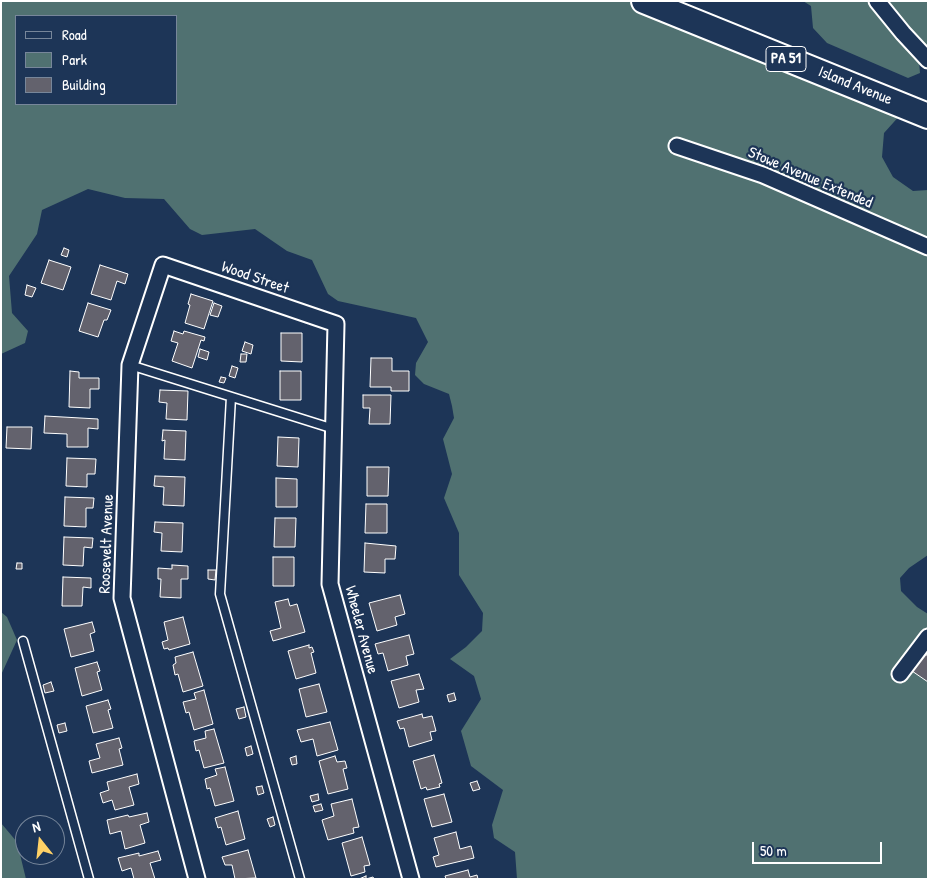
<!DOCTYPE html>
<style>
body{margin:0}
#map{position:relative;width:929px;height:880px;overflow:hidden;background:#1d3557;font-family:"Patrick Hand",sans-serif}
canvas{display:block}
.frame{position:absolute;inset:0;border:2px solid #fff;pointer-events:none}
.legend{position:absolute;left:15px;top:15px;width:162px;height:90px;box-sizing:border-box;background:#1d3557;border:1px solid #77869a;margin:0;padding:6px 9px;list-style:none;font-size:15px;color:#fff}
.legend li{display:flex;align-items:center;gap:10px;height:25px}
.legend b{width:25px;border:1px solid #77869a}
.north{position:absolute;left:15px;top:815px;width:50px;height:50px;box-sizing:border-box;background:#1d3557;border:1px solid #77869a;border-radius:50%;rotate:344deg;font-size:14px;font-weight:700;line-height:20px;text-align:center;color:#fff}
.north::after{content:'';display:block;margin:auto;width:18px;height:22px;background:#ffd166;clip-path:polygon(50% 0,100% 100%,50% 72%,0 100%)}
.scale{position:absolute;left:752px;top:842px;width:130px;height:22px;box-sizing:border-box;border:2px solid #fff;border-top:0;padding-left:6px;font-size:15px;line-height:18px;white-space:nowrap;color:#fff;-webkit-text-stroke:4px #1d3557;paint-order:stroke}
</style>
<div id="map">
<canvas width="929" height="880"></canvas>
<div class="frame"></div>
<ul class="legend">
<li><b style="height:6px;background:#1d3557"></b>Road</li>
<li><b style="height:14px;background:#507171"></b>Park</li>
<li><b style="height:14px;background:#63626d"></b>Building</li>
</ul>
<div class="north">N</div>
<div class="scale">50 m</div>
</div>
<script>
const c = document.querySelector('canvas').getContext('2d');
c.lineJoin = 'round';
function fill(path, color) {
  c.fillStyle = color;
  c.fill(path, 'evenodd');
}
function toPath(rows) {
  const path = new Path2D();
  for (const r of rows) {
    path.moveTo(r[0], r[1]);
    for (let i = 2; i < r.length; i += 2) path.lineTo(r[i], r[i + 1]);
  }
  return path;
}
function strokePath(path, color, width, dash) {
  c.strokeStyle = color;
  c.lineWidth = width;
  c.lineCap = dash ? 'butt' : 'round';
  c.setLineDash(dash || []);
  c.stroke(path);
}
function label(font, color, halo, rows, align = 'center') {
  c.font = font + ' "Patrick Hand",sans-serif';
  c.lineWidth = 4.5;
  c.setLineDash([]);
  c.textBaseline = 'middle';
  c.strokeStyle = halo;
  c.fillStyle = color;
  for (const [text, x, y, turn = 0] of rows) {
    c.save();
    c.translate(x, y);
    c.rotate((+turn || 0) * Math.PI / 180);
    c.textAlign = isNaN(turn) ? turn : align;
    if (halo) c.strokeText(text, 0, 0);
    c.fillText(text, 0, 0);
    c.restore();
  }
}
fill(toPath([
 [1,1,629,1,902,113,884,133,882,157,893,177,913,191,928,190,928,555,909,568,900,578,901,591,917,607,928,614,928,879,517,879,515,852,494,838,492,825,503,790,471,766,461,731,481,699,474,676,450,659,466,647,482,631,483,613,459,575,459,533,444,498,452,474,443,439,454,418,452,406,449,394,424,384,415,375,416,363,428,342,416,318,338,301,328,294,312,260,287,251,255,229,202,235,190,229,164,199,125,198,88,189,42,210,37,234,9,276,12,313,28,331,25,343,1,354],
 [16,16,176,16,176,104,16,104],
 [803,1,872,1,919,61,920,73,908,78,827,43,813,28,811,6],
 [881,1,928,1,928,55],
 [1,612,7,617,17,640,1,675],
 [1,823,17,842,26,879,1,879]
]), '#507171');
const building = toPath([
 [64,248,69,250,67,257,61,255,64,248],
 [49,260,71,267,63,290,41,283,49,260],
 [100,265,128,274,125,284,117,281,111,300,91,294,100,265],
 [27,285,36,288,32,297,25,295,27,285],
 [191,294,213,301,204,329,185,323,190,305,188,304,191,294],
 [88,303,111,310,107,320,104,320,98,337,79,331,88,303],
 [214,303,222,306,218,317,210,315,214,303],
 [174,331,183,334,184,331,205,337,204,341,201,340,192,368,172,361,178,343,171,341,174,331],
 [281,333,302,333,302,362,281,361,281,333],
 [245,342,253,345,251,354,242,351,245,342],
 [200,349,209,352,207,360,198,357,200,349],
 [241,354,247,354,246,362,240,362,241,354],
 [371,358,392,358,392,371,409,371,409,391,391,391,391,387,370,387,371,358],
 [232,366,238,368,235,378,229,376,232,366],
 [70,371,79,372,79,378,99,378,99,389,90,389,90,408,69,407,70,371],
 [280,371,301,371,301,400,280,400,280,371],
 [221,377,226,378,224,383,219,382,221,377],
 [160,390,188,391,187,420,166,419,167,403,159,402,160,390],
 [363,395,391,395,390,424,369,424,370,408,363,408,363,395],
 [45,416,98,419,98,429,88,428,88,447,67,447,67,434,44,433,45,416],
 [7,427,32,427,31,449,6,448,7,427],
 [163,430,186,431,185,460,164,459,165,440,162,441,163,430],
 [278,437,299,438,298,467,277,466,278,437],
 [67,458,96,459,95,474,87,474,87,487,66,486,67,458],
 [367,467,389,467,388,496,367,496,367,467],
 [155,476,185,477,184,506,163,505,164,487,154,486,155,476],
 [276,478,297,479,297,507,276,507,276,478],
 [65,497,94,498,93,508,86,508,86,527,64,526,65,497],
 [366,504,387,504,387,533,365,533,366,504],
 [275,518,296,518,295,547,274,547,275,518],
 [155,522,183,523,182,552,161,551,162,533,154,532,155,522],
 [64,537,93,538,92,548,84,547,83,566,63,565,64,537],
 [365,543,396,546,395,559,385,559,385,573,364,572,365,543],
 [273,557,294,557,294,586,273,586,273,557],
 [17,563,22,563,22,569,16,569,17,563],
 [172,565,188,566,188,579,181,579,181,598,160,597,161,579,158,579,158,568,172,569,172,565],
 [208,570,216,570,215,580,208,579,208,570],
 [63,577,91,578,91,588,83,587,82,606,62,606,63,577],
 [400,595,405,614,395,617,397,625,377,631,369,603,400,595],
 [288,599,290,606,297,604,305,632,273,641,270,631,281,628,275,602,288,599],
 [183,617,190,644,169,650,168,648,164,649,162,642,168,640,164,622,183,617],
 [92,622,95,632,90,634,94,651,71,657,64,629,92,622],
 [409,635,414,654,406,656,408,665,388,671,383,653,378,654,375,644,409,635],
 [309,645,309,648,312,647,314,652,311,653,316,673,296,679,288,651,309,645],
 [193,652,203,686,183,692,178,674,175,675,173,665,176,663,175,657,193,652],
 [925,654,928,656,928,682,912,671,925,654],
 [97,662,100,671,97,672,102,690,82,696,75,668,97,662],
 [419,674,424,689,416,690,419,702,399,708,391,681,419,674],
 [51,682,54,691,45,693,43,685,51,682],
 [319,684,327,712,306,717,299,689,319,684],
 [204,690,213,724,194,730,189,712,186,713,183,702,196,699,194,693,204,690],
 [454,693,456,700,449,702,447,695,454,693],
 [108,700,111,709,108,710,113,728,93,733,86,706,108,700],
 [244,707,246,717,239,719,236,709,244,707],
 [422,714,423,718,432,716,436,731,430,732,432,740,409,747,404,728,400,729,397,721,422,714],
 [330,722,338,750,317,756,313,739,301,742,297,730,330,722],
 [65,723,67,731,59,733,57,725,65,723],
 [214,729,224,763,204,768,199,750,196,751,194,741,206,738,205,731,214,729],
 [119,738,122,748,119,749,123,765,92,773,89,761,100,758,96,744,119,738],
 [251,746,253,754,247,756,245,748,251,746],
 [434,755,442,783,439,784,440,787,427,790,426,787,421,789,413,761,434,755],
 [296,756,297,764,292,765,290,758,296,756],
 [335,756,337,762,345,761,347,768,343,769,348,789,328,794,319,761,335,756],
 [225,767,234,801,215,806,210,788,207,789,205,779,217,775,215,769,225,767],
 [137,774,139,784,129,787,134,805,115,810,112,800,103,803,100,793,109,790,107,782,137,774],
 [477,781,480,789,473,791,470,783,477,781],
 [262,786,264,793,258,795,256,787,262,786],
 [318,794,319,800,312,802,310,796,318,794],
 [444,794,452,822,432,827,424,799,444,794],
 [352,799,359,827,353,828,354,833,328,840,322,820,334,816,331,804,352,799],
 [321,804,323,810,315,812,313,806,321,804],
 [238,811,245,839,226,845,221,827,218,828,215,818,238,811],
 [147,813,149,822,140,825,145,843,125,849,121,831,110,834,107,820,128,815,129,817,147,813],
 [273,817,275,825,270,827,267,819,273,817],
 [456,832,460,849,471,846,474,858,436,867,433,857,439,855,434,838,456,832],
 [362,837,370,865,364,866,365,872,351,876,342,843,362,837],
 [248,850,256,878,235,879,232,865,225,865,222,857,248,850],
 [158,851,161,860,150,863,155,879,134,879,131,868,122,871,118,858,139,853,139,856,158,851],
 [468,870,470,877,477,875,478,879,446,879,445,876,468,870],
 [366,876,366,879,373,877,374,879,359,879,366,876]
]);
fill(building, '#63626d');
strokePath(building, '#fff', 1);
const service = toPath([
 [130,365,334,429],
 [231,397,220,594,300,879],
 [23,641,89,879]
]);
const minor = toPath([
 [877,1,903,33,928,60],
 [677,146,763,175,928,247],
 [900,674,928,637],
 [197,879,122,598,130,365,163,265,336,324,330,584,411,879]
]);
const primary = toPath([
 [644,1,928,116]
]);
strokePath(service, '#fff', 11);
strokePath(minor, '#fff', 19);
strokePath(primary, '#fff', 28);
strokePath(service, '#1d3557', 8);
strokePath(minor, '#1d3557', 15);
strokePath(primary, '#1d3557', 24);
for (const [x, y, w] of [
 [786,59,40]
]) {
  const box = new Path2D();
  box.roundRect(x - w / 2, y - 12.5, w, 25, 4);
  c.fillStyle = '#1d3557';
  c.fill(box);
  strokePath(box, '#fff', 1);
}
label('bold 15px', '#fff', null, [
 ["PA 51",786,59]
]);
label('16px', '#fff', '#1d3557', [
 ["Island Avenue",855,86,22],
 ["Stowe Avenue Extended",810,178,23],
 ["Wood Street",255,278,19],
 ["Roosevelt Avenue",107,544,-88],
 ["Wheeler Avenue",361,630,75]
]);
</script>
